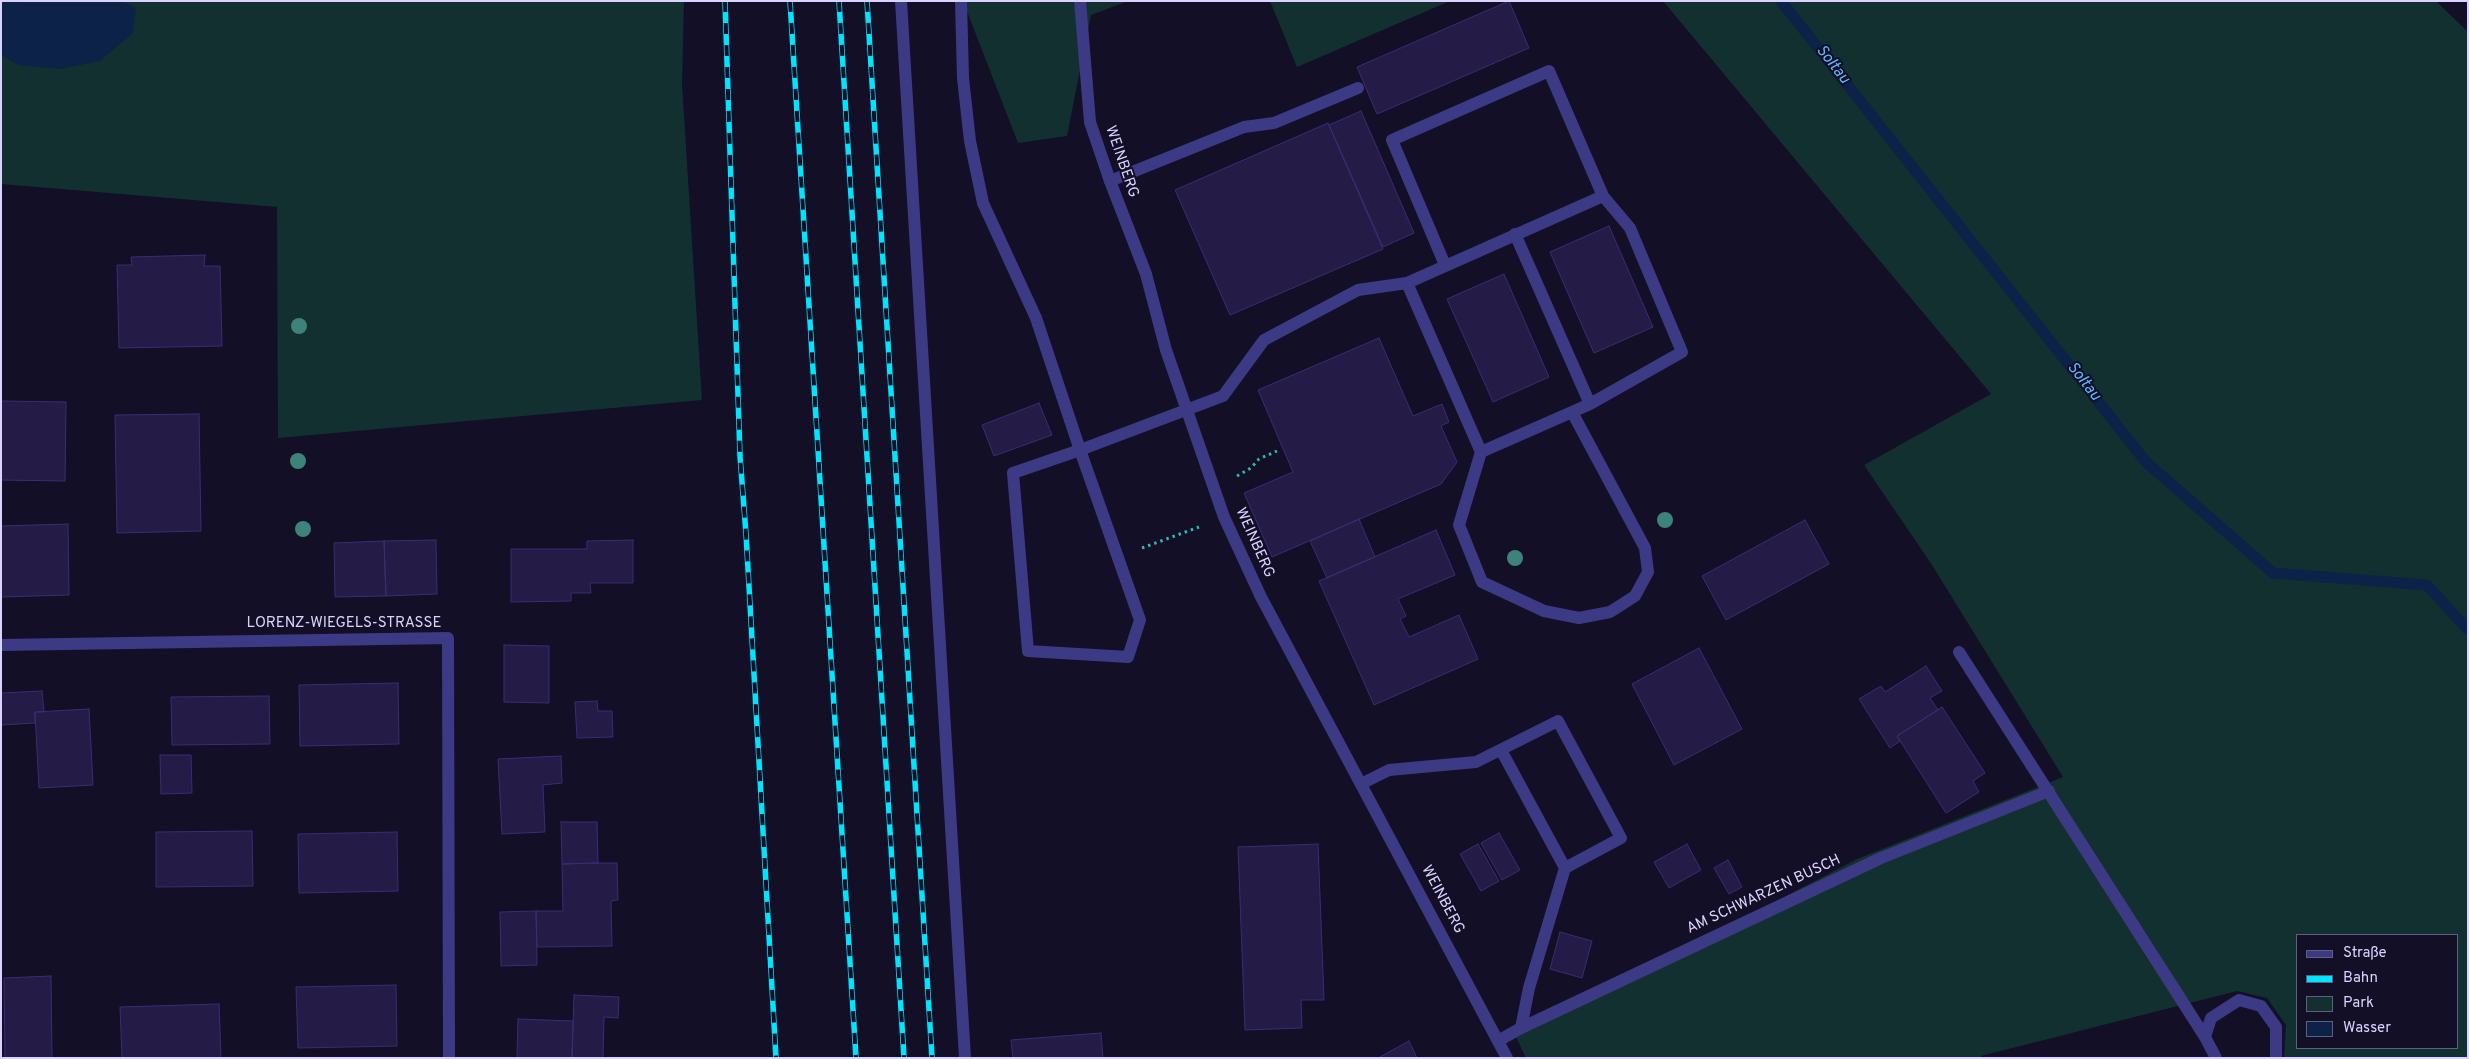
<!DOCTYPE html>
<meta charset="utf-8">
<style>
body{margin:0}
#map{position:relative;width:2469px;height:1059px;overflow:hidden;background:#130f26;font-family:Overpass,sans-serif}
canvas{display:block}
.frame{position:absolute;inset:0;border:2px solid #d9d4ff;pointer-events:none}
.legend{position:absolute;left:2296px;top:934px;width:162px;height:115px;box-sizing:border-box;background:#130f26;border:1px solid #625e7d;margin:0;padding:6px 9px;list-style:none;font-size:15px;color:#d9d4ff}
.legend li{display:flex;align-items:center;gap:10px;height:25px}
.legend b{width:25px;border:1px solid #625e7d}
</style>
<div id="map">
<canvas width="2469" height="1059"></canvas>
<div class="frame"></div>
<ul class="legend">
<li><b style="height:6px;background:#3d3a85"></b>Straße</li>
<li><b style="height:6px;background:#00e5ff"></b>Bahn</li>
<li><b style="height:14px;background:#12302f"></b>Park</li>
<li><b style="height:14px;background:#0c2248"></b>Wasser</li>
</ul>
</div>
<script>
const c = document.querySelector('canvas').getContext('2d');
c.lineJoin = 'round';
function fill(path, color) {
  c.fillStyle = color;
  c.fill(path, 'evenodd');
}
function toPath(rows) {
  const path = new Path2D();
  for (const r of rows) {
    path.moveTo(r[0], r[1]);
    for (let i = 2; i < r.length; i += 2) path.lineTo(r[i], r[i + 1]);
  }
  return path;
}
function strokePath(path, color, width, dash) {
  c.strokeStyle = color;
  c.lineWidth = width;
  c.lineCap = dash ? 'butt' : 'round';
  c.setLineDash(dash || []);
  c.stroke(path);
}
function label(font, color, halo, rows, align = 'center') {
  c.font = font + ' Overpass,sans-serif';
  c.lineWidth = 4;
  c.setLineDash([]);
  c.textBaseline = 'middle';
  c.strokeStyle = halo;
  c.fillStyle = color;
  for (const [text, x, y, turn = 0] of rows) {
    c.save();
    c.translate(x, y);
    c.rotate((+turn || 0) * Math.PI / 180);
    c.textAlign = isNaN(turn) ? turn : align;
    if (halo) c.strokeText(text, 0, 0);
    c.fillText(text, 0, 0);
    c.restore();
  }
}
fill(toPath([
 [1,1,684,1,682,84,702,400,278,438,277,207,1,184],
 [963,1,1128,1,1091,15,1067,136,1018,143],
 [1270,1,1450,1,1297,67],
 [1663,1,2436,1,2468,32,2468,1058,2284,1058,2286,1025,2267,998,2237,991,1981,1056,1981,1058,1526,1058,1516,1037,1857,859,2063,777,1932,565,1864,465,1991,394],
 [2298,935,2458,935,2458,1048,2298,1048]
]), '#12302f');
fill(toPath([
 [1,1,122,1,136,8,133,33,100,61,60,69,18,65,1,55]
]), '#0c2248');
strokePath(toPath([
 [1781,1,2146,462,2273,573,2427,585,2468,630]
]), '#0c2248', 11);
const building = toPath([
 [1509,1,1529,48,1377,114,1357,67,1509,1],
 [1361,111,1414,233,1383,247,1329,125,1361,111],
 [1328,123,1383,249,1230,315,1175,190,1328,123],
 [1609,226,1653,327,1594,353,1550,252,1609,226],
 [205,255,204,266,220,266,222,346,119,348,117,265,132,265,131,257,205,255],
 [1504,274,1549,377,1493,402,1447,299,1504,274],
 [1379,338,1413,416,1442,404,1449,422,1441,426,1457,462,1441,484,1272,557,1244,493,1293,472,1258,390,1379,338],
 [1,401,66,402,65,481,1,480,1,401],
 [1039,403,1052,435,994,456,982,425,1039,403],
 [199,414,201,531,117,533,115,415,199,414],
 [1359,519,1375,557,1327,578,1310,541,1359,519],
 [1805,520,1829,564,1726,620,1702,576,1805,520],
 [68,524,69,595,1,597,1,526,68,524],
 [1436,530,1455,575,1398,599,1406,616,1400,619,1409,637,1459,615,1478,659,1374,705,1319,581,1436,530],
 [436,540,437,594,386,596,384,541,436,540],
 [633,540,633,583,590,583,591,593,571,593,571,601,511,602,511,549,587,549,587,541,633,540],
 [384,541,386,596,335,597,334,543,384,541],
 [504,645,549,646,549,703,504,702,504,645],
 [1699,648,1742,729,1674,765,1632,684,1699,648],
 [1926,666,1942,691,1930,698,1938,710,1897,736,1900,741,1890,748,1859,699,1881,686,1885,692,1926,666],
 [398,683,399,744,300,746,299,685,398,683],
 [42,691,44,712,35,712,35,723,1,725,1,693,42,691],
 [269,696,270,744,172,745,171,697,269,696],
 [597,701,598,711,612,711,613,737,577,738,575,702,597,701],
 [1942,707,1985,773,1973,781,1979,792,1946,813,1897,736,1942,707],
 [89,709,93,785,39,788,35,712,89,709],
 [160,755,191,755,192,793,161,794,160,755],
 [561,756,562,783,543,785,545,832,502,834,498,759,561,756],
 [561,822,597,822,598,863,562,864,561,822],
 [252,831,253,886,156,887,156,832,252,831],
 [397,832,398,891,299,893,298,834,397,832],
 [1499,833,1520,870,1502,880,1481,843,1499,833],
 [1318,844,1324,1000,1301,1000,1302,1028,1245,1030,1238,847,1318,844],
 [1478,844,1499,881,1481,891,1460,854,1478,844],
 [1687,844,1701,870,1669,888,1654,862,1687,844],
 [1728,860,1742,887,1729,894,1714,868,1728,860],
 [598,863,617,863,618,900,611,901,612,946,537,947,536,911,563,911,562,864,598,863],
 [536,911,537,965,501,966,500,912,536,911],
 [1560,932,1592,941,1582,978,1550,969,1560,932],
 [51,976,52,1058,5,1058,4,978,51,976],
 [396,985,397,1046,298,1048,296,987,396,985],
 [574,995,619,997,618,1018,604,1017,603,1058,572,1058,574,995],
 [219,1004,221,1058,122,1058,120,1007,219,1004],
 [518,1019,573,1021,572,1058,517,1058,518,1019],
 [1101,1033,1103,1058,1013,1058,1011,1040,1101,1033],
 [1409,1041,1417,1058,1378,1058,1409,1041]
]);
fill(building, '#241b47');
strokePath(building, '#3b2d73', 1);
strokePath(toPath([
 [1237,476,1251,468,1259,459,1277,451],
 [1142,548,1199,527]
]), '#2fb8b0', 3, [2.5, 4]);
strokePath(toPath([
 [901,1,965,1058],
 [961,1,963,78,970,141,983,203,1036,318,1080,450,1140,620,1128,657,1028,651,1013,473,1080,450,1223,396,1264,340,1358,290,1407,283,1603,196,1549,71,1392,140,1445,265],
 [1110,181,1244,127,1274,123,1358,88],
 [1407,283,1481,452,1572,412,1590,404,1515,234],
 [1590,404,1682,352,1630,228,1603,196],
 [1481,452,1459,525,1482,582,1544,611,1579,618,1610,612,1635,596,1648,572,1645,548,1572,412],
 [1501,750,1565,868],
 [1361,784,1389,770,1476,762,1558,721,1621,838,1565,868,1529,988,1521,1028]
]), '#3d3a85', 12);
strokePath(toPath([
 [1080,1,1090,122,1110,181,1146,274,1166,350,1224,517,1261,597,1507,1058],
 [1,645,448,638,449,1058],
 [1959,652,2205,1037],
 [1498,1041,1521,1028,1881,858,2049,791],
 [2216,1058,2205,1037,2211,1018,2239,1000,2261,1006,2276,1027,2276,1058]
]), '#3d3a85', 12);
const rail = toPath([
 [725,1,740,456,746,534,776,1058],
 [790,1,856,1058],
 [839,1,904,1058],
 [867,1,932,1058]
]);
strokePath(rail, '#00e5ff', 5.5);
strokePath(rail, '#130f26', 4, [11]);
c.fillStyle = '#3d827b';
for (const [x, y] of [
 [299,326],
 [298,461],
 [1665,520],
 [303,529],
 [1515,558]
]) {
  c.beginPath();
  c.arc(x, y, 8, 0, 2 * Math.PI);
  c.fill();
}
label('15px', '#d9d4ff', '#130f26', [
 ["WEINBERG",1121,162,71],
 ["WEINBERG",1254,543,66],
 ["LORENZ-WIEGELS-STRASSE",344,624],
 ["AM SCHWARZEN BUSCH",1764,895,-25],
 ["WEINBERG",1442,900,62]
]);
label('italic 16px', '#62b6ff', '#130f26', [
 ["Soltau",1832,65,52],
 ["Soltau",2083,382,52]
]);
</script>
